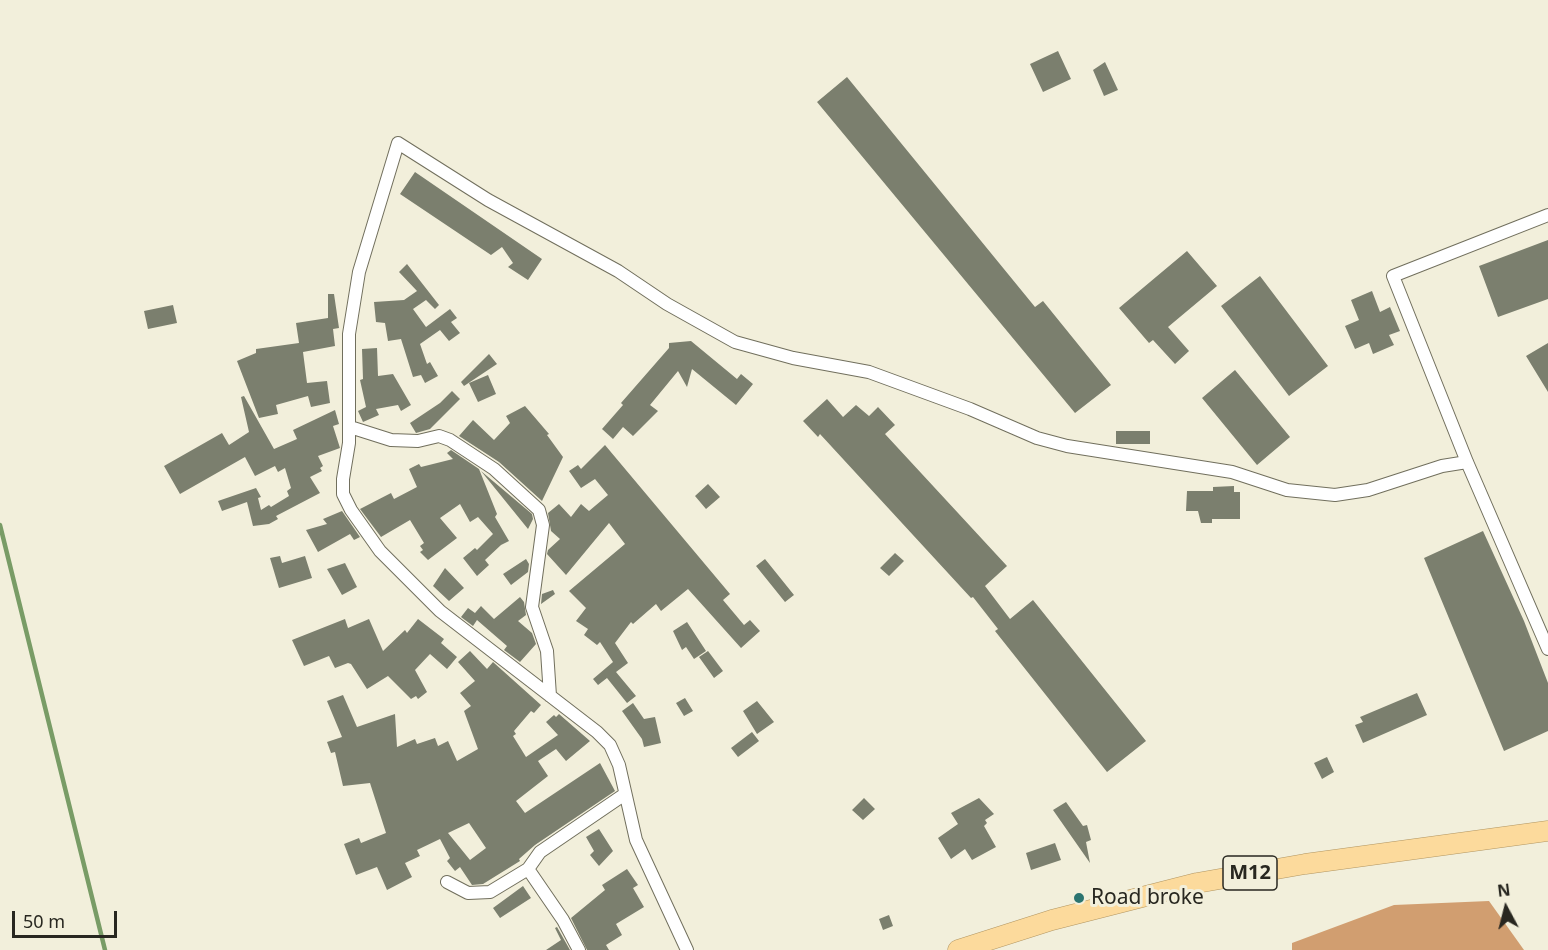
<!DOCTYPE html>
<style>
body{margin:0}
#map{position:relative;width:1548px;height:950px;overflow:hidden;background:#f2efdb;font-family:"Noto Sans",sans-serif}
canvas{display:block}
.north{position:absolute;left:1476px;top:878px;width:60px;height:60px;-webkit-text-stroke:4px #f2efdb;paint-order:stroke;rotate:353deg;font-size:16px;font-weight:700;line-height:24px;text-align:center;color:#282720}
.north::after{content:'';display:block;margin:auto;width:21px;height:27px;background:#282720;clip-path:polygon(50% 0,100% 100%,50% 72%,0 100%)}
.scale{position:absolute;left:12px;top:911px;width:105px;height:27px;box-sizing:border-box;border:3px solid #282720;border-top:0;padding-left:8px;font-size:18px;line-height:21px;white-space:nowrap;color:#282720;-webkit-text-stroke:4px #f2efdb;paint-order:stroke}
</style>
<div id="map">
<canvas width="1548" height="950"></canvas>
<div class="north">N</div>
<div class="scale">50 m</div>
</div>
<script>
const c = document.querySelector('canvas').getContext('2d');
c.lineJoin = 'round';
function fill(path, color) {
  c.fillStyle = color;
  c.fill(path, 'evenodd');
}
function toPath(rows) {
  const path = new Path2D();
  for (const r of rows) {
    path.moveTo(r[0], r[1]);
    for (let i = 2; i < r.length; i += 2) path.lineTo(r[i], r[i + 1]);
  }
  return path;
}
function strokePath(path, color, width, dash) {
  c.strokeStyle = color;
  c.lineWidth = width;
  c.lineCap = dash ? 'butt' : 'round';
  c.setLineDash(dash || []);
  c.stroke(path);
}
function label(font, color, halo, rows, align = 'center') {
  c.font = font + ' "Noto Sans",sans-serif';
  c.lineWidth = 6;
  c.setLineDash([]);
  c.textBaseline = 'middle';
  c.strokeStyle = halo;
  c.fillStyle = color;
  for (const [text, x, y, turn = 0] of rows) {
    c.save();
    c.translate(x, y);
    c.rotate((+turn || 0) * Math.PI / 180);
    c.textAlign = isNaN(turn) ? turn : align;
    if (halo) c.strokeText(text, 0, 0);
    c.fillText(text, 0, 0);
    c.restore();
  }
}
fill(toPath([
 [1489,901,1524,950,1292,950,1292,943,1394,905]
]), '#d19e70');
strokePath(toPath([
 [0,525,105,950]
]), '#799c66', 4.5);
fill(toPath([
 [1058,51,1071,79,1043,92,1030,64],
 [1105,62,1118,90,1104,96,1093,70],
 [847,77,1035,307,1043,301,1111,385,1075,413,817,102],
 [415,172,542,259,528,280,508,267,513,263,502,247,491,255,400,194],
 [1548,240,1548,299,1498,317,1479,266],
 [1187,251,1217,286,1168,327,1189,351,1175,364,1153,340,1149,343,1119,308],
 [407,264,439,305,435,309,426,300,413,309,426,327,450,309,457,318,451,322,460,333,449,341,440,330,420,344,427,364,430,362,438,376,425,383,421,375,413,377,401,339,388,341,385,323,376,322,374,302,404,300,417,291,399,272],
 [1260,276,1328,366,1289,396,1221,306],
 [1372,291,1380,312,1390,307,1400,331,1389,335,1394,345,1373,354,1369,343,1355,349,1345,326,1359,320,1351,300],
 [328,294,334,294,339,328,333,329,335,346,303,352,307,383,327,381,330,403,311,407,308,396,276,405,278,414,259,418,237,361,256,353,256,349,299,343,296,323,328,318],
 [173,305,177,323,148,329,144,311],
 [691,341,737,379,741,374,753,384,736,405,692,369,687,387,678,371,650,405,658,411,633,436,623,427,613,439,602,429,623,405,621,403,669,348,669,343],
 [1548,343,1548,392,1526,356],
 [377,348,378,376,393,374,411,405,401,411,398,405,376,409,379,415,363,422,358,411,366,407,360,380,363,379,362,349],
 [489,354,497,364,464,386,461,382],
 [1235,370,1290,437,1257,465,1202,398],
 [488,375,496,394,478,402,469,383],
 [452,391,460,399,430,429,416,433,410,423,440,403],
 [244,396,274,449,297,439,293,430,335,410,339,424,333,426,340,448,318,456,323,466,320,468,322,471,310,477,320,493,276,516,278,519,269,524,253,526,247,502,222,511,218,501,256,488,261,497,258,498,261,510,269,505,271,507,289,496,287,491,291,488,285,468,278,472,275,466,255,476,245,457,180,494,164,466,222,433,229,445,249,432,241,397],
 [827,399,843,417,856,405,869,416,878,407,895,425,885,434,1007,566,985,586,1010,619,1033,600,1146,741,1107,772,995,631,998,629,973,597,971,598,820,434,818,437,803,421],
 [525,406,549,434,547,435,563,457,542,501,499,462,459,436,473,420,494,440,510,423,506,416],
 [1116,431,1150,431,1150,444,1116,444],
 [605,445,730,594,723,600,744,625,750,620,760,631,741,648,688,589,661,611,656,604,633,624,631,622,615,643,628,663,616,672,636,696,627,703,607,678,598,685,593,679,613,662,600,642,597,645,584,635,588,629,576,621,586,608,569,591,625,544,609,523,566,575,547,554,548,550,560,539,551,531,548,513,559,504,571,517,581,504,589,511,608,495,595,479,581,488,569,471,578,465,581,469],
 [451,450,479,469,497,514,495,517,509,541,501,545,485,560,489,565,477,576,463,558,475,548,477,550,493,534,478,517,470,522,460,504,440,518,457,538,428,560,420,552,423,550,420,546,424,543,410,520,381,537,360,509,391,493,394,499,417,487,409,469,419,464,421,467,453,459,447,453],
 [481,471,532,514,533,519,528,529],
 [708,484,720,497,706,509,695,496],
 [1234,486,1234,492,1240,492,1240,519,1212,519,1212,523,1201,523,1198,511,1186,511,1187,491,1213,491,1213,487],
 [342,511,360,537,354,540,350,534,318,552,306,530,327,524,323,519],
 [1483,531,1524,621,1548,683,1548,731,1504,751,1424,558],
 [895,553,904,561,889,576,880,568],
 [280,556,282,563,305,556,312,578,279,588,270,558],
 [526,559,529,564,528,572,511,585,503,574],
 [765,559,794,595,785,602,756,566],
 [345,563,357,587,342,595,327,569],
 [445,568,464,588,449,601,433,586],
 [553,590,555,594,541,604,542,594],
 [520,597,524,602,526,615,518,621,532,633,536,644,520,662,504,650,507,646,477,620,473,626,461,617,468,608,475,613,481,606,494,619],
 [345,619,348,628,369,619,383,651,405,630,407,633,418,619,444,639,441,643,457,657,447,669,430,654,415,670,427,692,418,699,416,696,411,699,388,676,367,689,351,664,348,663,335,668,329,656,304,666,292,640],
 [687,622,706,651,694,659,686,647,682,650,673,631],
 [470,651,487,669,493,662,541,705,534,713,531,711,514,731,516,734,513,736,526,757,558,735,546,722,554,715,556,717,559,714,590,741,566,761,556,749,538,761,548,776,516,801,525,813,600,763,615,791,535,845,519,859,520,861,483,884,472,885,460,867,455,871,447,861,450,858,440,839,417,850,420,856,405,863,412,877,387,890,377,867,356,875,344,844,359,838,361,843,386,833,370,783,343,786,335,752,331,753,327,742,342,737,327,701,343,695,357,727,395,714,397,747,415,739,417,744,435,738,438,746,448,741,457,761,478,749,464,711,471,706,460,693,475,681,458,662],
 [469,823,486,848,470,860,448,833],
 [708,651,723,671,714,678,699,657],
 [1417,693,1427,715,1363,743,1355,725,1363,722,1360,717],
 [685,698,693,711,684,716,676,703],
 [757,701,774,722,757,734,743,711],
 [633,703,644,719,655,717,661,743,644,747,642,739,622,711],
 [752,732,759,741,738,757,731,748],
 [1327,757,1334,772,1322,779,1314,763],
 [864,798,875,809,863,820,852,810],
 [979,798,994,814,985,820,987,823,984,826,996,847,972,860,965,849,951,859,938,838,958,824,951,813],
 [1066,802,1083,826,1087,825,1091,840,1086,842,1090,863,1053,810],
 [599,829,613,851,599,866,590,855,594,851,586,837],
 [1055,843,1061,860,1031,870,1026,853],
 [627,869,638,885,633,888,644,907,616,924,622,935,606,945,609,950,587,950,571,918,605,890,602,885],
 [523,886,531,898,500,918,493,908],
 [889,915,893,926,883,930,879,919],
 [557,927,570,950,546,950,561,940,555,928]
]), '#7b7f6e');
const minor = toPath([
 [1548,215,1393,276,1467,462,1548,649],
 [350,427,391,440,418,441,439,436,450,440,494,469,539,510,543,525,532,607,547,651,550,696],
 [528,869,563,920,579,950],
 [447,882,468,893,490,892,528,869,540,852,625,794],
 [687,950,636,840,619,765,610,745,597,732,440,611,380,551,351,510,343,494,343,479,349,443,349,334,359,272,398,143,488,200,618,271,667,304,735,342,793,358,869,372,970,409,1037,438,1067,446,1232,472,1287,490,1335,495,1368,490,1442,466,1467,462]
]);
const trunk = toPath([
 [958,950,1052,920,1197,883,1305,864,1548,831]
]);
strokePath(minor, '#716f5d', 14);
strokePath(trunk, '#b19561', 21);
strokePath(minor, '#fff', 12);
strokePath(trunk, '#fcda9c', 20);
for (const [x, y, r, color] of [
 [1079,898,6,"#2b7470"]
]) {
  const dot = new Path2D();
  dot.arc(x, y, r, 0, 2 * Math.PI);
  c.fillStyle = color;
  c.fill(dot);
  strokePath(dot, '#f2efdb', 2);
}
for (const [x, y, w] of [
 [1250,873,54]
]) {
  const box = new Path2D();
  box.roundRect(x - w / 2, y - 17, w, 34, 4.5);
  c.fillStyle = '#f2efdb';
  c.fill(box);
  strokePath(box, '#282720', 1.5);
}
label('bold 20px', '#282720', null, [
 ["M12",1250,873]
]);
label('21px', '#282720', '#f2efdb', [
 ["Road broke",1091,898]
], 'left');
</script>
